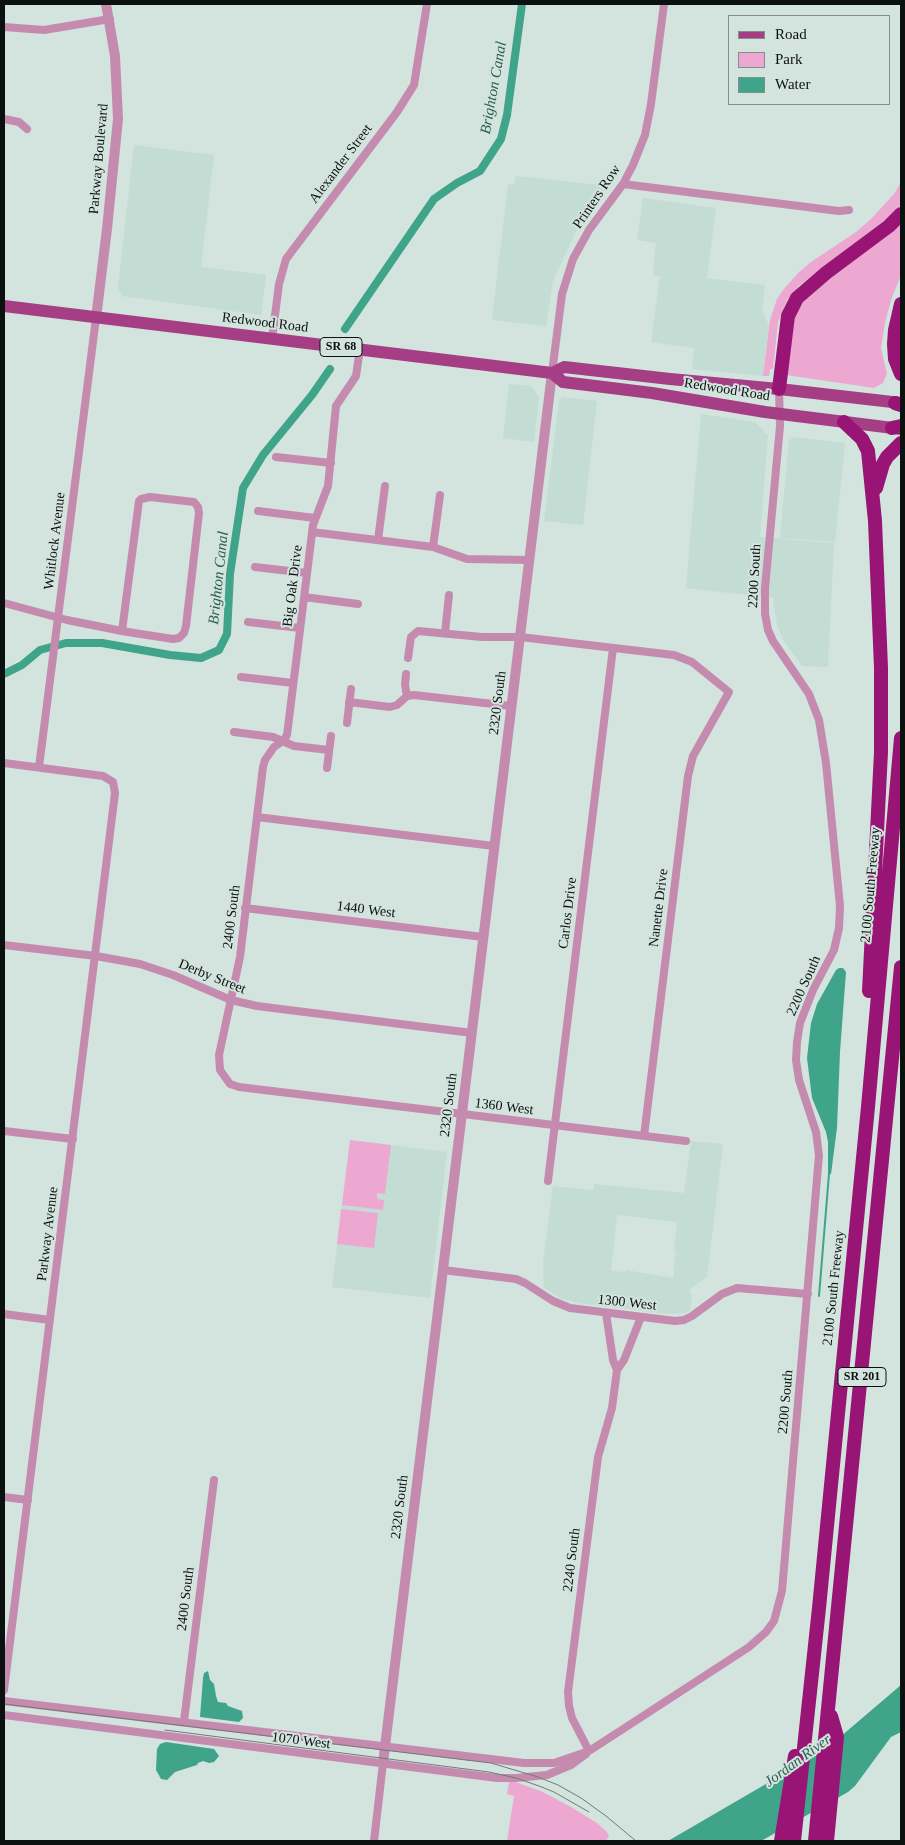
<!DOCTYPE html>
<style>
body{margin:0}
#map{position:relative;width:905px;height:1845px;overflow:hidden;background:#d3e3de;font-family:Georgia,serif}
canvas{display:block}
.frame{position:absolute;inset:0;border:5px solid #0b110f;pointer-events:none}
.legend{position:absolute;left:728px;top:15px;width:162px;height:90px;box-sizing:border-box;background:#d3e3de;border:1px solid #838f8b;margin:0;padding:6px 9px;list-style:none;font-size:15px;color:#0b110f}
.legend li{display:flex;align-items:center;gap:10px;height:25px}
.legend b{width:25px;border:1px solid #838f8b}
</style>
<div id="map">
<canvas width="905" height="1845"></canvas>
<div class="frame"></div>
<ul class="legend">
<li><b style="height:6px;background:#a63e85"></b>Road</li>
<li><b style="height:14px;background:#eda8d2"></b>Park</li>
<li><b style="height:14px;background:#3fa48a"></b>Water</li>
</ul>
</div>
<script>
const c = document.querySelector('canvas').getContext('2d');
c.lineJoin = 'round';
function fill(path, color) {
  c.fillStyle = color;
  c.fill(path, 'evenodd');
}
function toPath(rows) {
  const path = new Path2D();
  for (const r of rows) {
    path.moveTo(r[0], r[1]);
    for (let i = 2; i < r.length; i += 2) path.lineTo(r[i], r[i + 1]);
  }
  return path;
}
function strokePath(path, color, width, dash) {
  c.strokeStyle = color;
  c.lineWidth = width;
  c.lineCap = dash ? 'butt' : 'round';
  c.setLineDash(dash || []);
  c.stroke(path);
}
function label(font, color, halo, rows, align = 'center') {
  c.font = font + ' Georgia,serif';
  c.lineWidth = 4;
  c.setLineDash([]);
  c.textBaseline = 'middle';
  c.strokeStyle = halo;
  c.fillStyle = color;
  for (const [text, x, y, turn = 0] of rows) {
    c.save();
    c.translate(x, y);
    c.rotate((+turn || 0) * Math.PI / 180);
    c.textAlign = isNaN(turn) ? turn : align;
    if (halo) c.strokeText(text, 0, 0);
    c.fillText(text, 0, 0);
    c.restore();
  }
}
fill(toPath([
 [134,145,214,155,201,267,266,275,261,315,122,296,118,288],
 [516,176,608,186,579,225,553,281,546,326,492,320,508,184,514,185],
 [643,198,716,208,707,278,765,285,762,310,769,326,763,376,692,369,694,348,651,342,660,276,653,275,656,243,637,240],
 [509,384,531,386,539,397,534,442,503,438],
 [563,397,597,401,583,525,544,521,559,400],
 [701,414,755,422,768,435,760,537,834,543,828,667,802,666,783,640,777,625,773,598,686,588],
 [794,437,845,443,835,542,780,538,789,440],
 [350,1140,447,1152,430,1298,332,1287],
 [691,1141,723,1144,707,1277,689,1290,692,1296,690,1310,685,1313,668,1314,579,1303,560,1298,544,1288,543,1262,553,1186,593,1190,594,1184,684,1193],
 [617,1215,677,1222,674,1250,676,1251,673,1278,626,1270,626,1272,611,1271]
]), '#c3ddd4');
fill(toPath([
 [901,182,901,205,886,219,799,286,787,300,778,322,773,369,770,369,769,376,763,376,770,320,777,299,783,290,799,272,811,262,856,232,871,219,894,194],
 [901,218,901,275,891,300,885,323,881,348,887,374,883,383,874,388,786,375,790,330,797,306],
 [350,1140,391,1145,385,1194,377,1193,377,1199,384,1200,383,1210,342,1205],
 [341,1209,378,1213,374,1248,337,1244],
 [509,1782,515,1782,541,1791,571,1807,597,1823,607,1832,609,1837,605,1841,507,1841,514,1796,507,1794]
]), '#eda8d2');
fill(toPath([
 [839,968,843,968,846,972,840,1052,837,1128,831,1174,828,1174,828,1142,826,1132,812,1098,807,1058,811,1023,817,1004,836,970],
 [208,1671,210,1680,214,1684,216,1696,218,1702,226,1703,228,1706,242,1711,243,1718,239,1722,200,1717,203,1678,204,1673],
 [901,1685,901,1732,891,1737,855,1786,848,1792,761,1841,668,1841,826,1749],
 [166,1742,214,1749,219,1756,214,1762,209,1763,203,1761,198,1763,197,1765,175,1772,167,1780,161,1779,156,1770,157,1749,160,1744]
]), '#3fa48a');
strokePath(toPath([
 [819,1296,829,1174]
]), '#3fa48a', 2);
strokePath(toPath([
 [345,329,434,199,457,183,480,171,501,139,507,115,522,4],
 [4,674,22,665,40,650,66,643,102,643,170,655,201,658,219,650,227,634,230,574,243,488,263,455,312,395,330,369]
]), '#3fa48a', 8);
strokePath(toPath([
 [4,27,44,30,110,19],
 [4,119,19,122,27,129],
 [623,184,839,211,849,210],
 [272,339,279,284,286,259,397,112,414,85,427,4],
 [360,349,356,376,336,406,328,486,313,525,287,735,283,741,274,747,265,760,263,767,240,957,219,1055,220,1070,230,1084,239,1087,686,1141],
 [552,373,562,294,573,259,589,230,623,184,633,165,645,135,651,104,664,4],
 [276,457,331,463],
 [258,511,315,518],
 [312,532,433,547,467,559,529,560],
 [378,540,385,486],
 [433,547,440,495],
 [255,567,307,573],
 [304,597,358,604],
 [4,603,67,620,122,631,134,633,173,639,179,638,184,633,186,626,199,513,198,507,194,502,150,497,141,499,139,501,122,631],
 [248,622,300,628],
 [445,633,449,595],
 [408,658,411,637,418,631,482,637,520,637,674,655,692,662,729,692,693,756,688,776,644,1136],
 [406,674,405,685,407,696],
 [241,677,293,683],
 [349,702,390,707,397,705,407,696,414,695,511,706],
 [347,723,351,689],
 [234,732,273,737,294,746,329,750],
 [4,763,103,776,113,782,115,793,4,1690],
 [39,767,96,318],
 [327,768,331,736],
 [257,817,494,846],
 [245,908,483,937],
 [4,945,96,956,140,964,173,975,231,1000,257,1006,472,1033],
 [4,1131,73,1139],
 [548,1181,613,648],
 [443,1270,516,1279,525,1283,553,1301,570,1308,675,1321,684,1320,692,1316,722,1294,737,1288,808,1294],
 [606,1313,613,1360,617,1370],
 [4,1314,50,1320],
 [4,1497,28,1500],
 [4,1701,524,1763,554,1763,589,1751,620,1731,749,1647,766,1632,774,1621,782,1591,819,1155,816,1132,799,1080,796,1060,797,1042,800,1023,813,990,834,950,839,928,840,906,826,763,819,720,809,694,773,641,768,630,765,614,765,588,780,426,779,389],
 [4,1715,497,1778,516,1778,547,1775,571,1765,586,1754],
 [184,1721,214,1480],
 [589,1751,572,1718,569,1706,568,1692,598,1457,612,1408,617,1370,624,1360,641,1317],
 [374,1841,383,1763]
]), '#c58baf', 8);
strokePath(toPath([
 [96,318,107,229,118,119,115,56,106,4],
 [383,1763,552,373]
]), '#c58baf', 10);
strokePath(toPath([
 [4,306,552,373,563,382,652,393,765,412,901,429],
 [552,373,564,367,670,379,779,389,901,403]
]), '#a63e85', 12);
strokePath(toPath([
 [901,304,895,330,894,344,895,359,901,374],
 [779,389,788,316,797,298,826,273,889,226,901,214],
 [895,403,901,405],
 [844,422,862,439,868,451,875,521,881,668,881,752,869,991],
 [892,428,901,426],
 [876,488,883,464,887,457,901,443],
 [781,1841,795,1756],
 [794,1841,819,1608,868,1107,901,738],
 [815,1841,901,967],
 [827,1841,837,1737,831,1716]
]), '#981475', 14);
strokePath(toPath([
 [4,1704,491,1763,538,1777,558,1785,581,1798,606,1816,636,1841],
 [165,1730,489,1772,516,1778,539,1786,554,1792,589,1812]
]), '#6f7a76', 1);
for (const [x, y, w] of [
 [341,347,42],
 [862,1377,48]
]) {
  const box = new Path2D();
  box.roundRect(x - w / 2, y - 9.5, w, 19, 4);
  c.fillStyle = '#d3e3de';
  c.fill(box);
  strokePath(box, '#0b110f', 1);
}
label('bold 12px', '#0b110f', null, [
 ["SR 68",341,347],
 ["SR 201",862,1377]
]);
label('14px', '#0b110f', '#d3e3de', [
 ["Parkway Boulevard",99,159,-85],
 ["Alexander Street",341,164,-53],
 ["Printers Row",597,197,-56],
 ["Redwood Road",265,323,7],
 ["Redwood Road",727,390,9],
 ["Whitlock Avenue",55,541,-83],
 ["2200 South",755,576,-87],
 ["Big Oak Drive",293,586,-83],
 ["2320 South",498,703,-83],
 ["2100 South Freeway",871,885,-85],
 ["Nanette Drive",659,908,-83],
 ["1440 West",366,910,7],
 ["Carlos Drive",568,913,-83],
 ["2400 South",232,917,-83],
 ["Derby Street",212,977,22],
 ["2200 South",804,986,-66],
 ["2320 South",449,1105,-83],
 ["1360 West",504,1107,7],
 ["Parkway Avenue",48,1234,-83],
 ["2100 South Freeway",834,1288,-84],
 ["1300 West",627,1303,6],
 ["2200 South",786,1402,-85],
 ["2320 South",400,1507,-83],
 ["2240 South",572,1560,-83],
 ["2400 South",186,1599,-83],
 ["1070 West",301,1741,7]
]);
label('italic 15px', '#285e4f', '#d3e3de', [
 ["Brighton Canal",494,88,-80],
 ["Brighton Canal",219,578,-84],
 ["Jordan River",798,1761,-36]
]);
</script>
